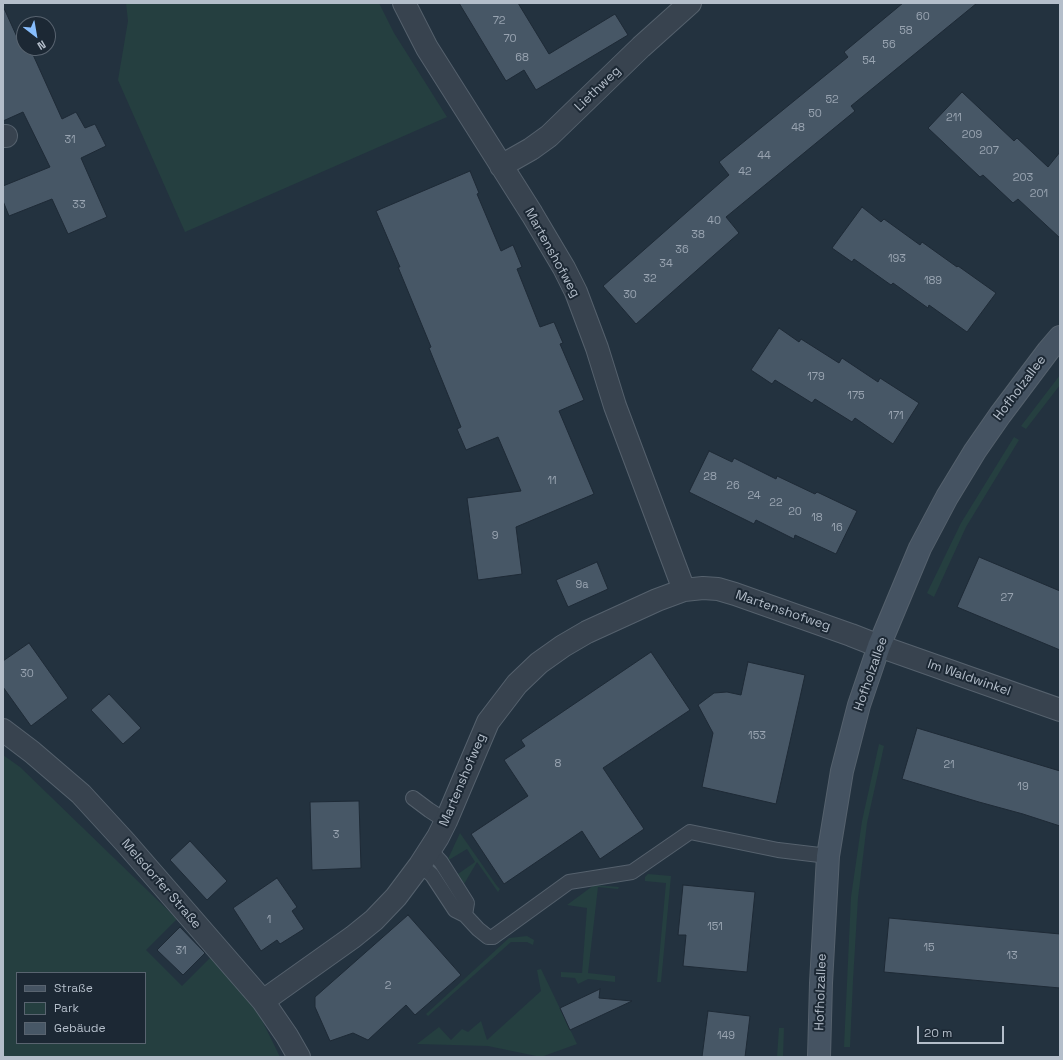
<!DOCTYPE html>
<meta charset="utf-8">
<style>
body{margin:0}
#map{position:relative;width:1063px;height:1060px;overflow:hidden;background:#23323f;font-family:"Space Grotesk",sans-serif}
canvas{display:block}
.frame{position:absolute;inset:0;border:4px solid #b4beca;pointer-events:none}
.legend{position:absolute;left:16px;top:972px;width:130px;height:72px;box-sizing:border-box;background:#1c2834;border:1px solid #596470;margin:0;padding:5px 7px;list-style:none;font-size:12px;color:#b4beca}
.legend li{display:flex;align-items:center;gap:8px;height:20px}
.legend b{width:20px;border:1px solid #596470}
.north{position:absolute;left:16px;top:16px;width:40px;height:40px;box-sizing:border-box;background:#1c2834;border:1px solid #596470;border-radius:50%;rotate:149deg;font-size:11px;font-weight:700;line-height:16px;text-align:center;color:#b4beca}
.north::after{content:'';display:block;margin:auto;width:14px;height:18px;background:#87bdfc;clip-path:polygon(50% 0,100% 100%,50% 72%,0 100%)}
.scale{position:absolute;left:917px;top:1026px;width:87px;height:18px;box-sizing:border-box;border:2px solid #b4beca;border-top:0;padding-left:5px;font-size:12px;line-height:14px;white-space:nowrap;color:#b4beca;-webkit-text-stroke:3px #1c2834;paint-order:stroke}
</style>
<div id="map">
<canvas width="1063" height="1060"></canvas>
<div class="frame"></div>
<ul class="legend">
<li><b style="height:5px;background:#455362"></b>Straße</li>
<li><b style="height:11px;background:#253f40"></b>Park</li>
<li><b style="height:11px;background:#475766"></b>Gebäude</li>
</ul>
<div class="north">N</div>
<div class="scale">20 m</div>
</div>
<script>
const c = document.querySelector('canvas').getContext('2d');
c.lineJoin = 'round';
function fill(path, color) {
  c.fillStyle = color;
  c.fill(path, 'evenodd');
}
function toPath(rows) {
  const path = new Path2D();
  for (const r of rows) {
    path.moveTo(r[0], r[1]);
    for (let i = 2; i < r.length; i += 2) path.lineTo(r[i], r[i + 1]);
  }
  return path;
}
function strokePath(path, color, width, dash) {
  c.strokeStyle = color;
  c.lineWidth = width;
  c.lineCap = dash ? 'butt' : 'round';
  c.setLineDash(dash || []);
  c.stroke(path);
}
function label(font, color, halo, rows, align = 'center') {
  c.font = font + ' "Space Grotesk",sans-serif';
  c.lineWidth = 4;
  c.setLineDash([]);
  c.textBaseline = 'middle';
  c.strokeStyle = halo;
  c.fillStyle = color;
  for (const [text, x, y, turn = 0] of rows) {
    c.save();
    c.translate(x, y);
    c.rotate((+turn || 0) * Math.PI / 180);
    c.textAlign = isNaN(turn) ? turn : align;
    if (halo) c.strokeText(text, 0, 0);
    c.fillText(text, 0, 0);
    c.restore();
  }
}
fill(toPath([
 [126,3,379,3,394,33,447,117,185,232,118,80,128,21],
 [1060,375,1060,385,1026,429,1021,426],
 [1014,437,1019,440,966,527,934,597,927,593,961,523],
 [879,744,884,746,867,823,858,898,853,980,850,1047,844,1047,851,897,862,821],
 [3,755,20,767,177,919,146,950,182,986,212,956,254,1004,280,1057,3,1057],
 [17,973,145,973,145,1043,17,1043],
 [460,833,497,886,500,889,498,892,477,862,464,884,458,874,475,862,467,849,447,861],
 [648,874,671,876,661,982,657,982,666,883,645,881,645,877],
 [594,885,619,887,618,889,598,887,588,973,615,976,615,982,588,979,578,984,575,978,561,977,561,972,582,973,587,908,567,905],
 [527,936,534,940,533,945,527,942,511,942,428,1016,426,1014,509,938],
 [541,969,577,1044,541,1057,488,1046,417,1044,439,1027,451,1040,462,1029,468,1032,481,1021,487,1040,541,991,537,970],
 [779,1028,784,1028,783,1057,777,1057]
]), '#253f40');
const building = toPath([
 [459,3,518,3,549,54,615,14,628,35,536,90,524,70,506,81,459,3],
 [903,3,977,3,851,106,855,111,726,217,739,233,636,324,603,286,729,175,719,162,848,57,844,52,903,3],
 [3,6,22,48,24,47,24,48,30,48,62,119,76,112,85,128,95,124,106,146,81,158,107,217,68,234,52,199,9,216,3,201,3,186,50,167,23,112,3,121,3,6],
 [962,92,1014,141,1017,138,1048,167,1060,152,1060,238,1018,199,1013,203,983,175,980,177,928,128,962,92],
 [470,171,479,193,477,194,501,251,513,245,522,267,517,269,540,327,554,322,563,343,560,344,584,400,559,411,594,494,516,527,522,574,478,580,467,498,521,491,498,437,466,450,457,429,461,427,429,348,431,347,398,267,400,267,376,211,470,171],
 [862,207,881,222,884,219,920,245,922,242,957,267,958,266,996,293,967,332,929,305,928,308,893,283,891,285,854,259,852,262,832,248,862,207],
 [779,328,799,342,801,339,839,363,842,358,878,382,880,378,919,403,893,444,855,418,852,422,815,399,812,403,775,380,772,384,751,370,779,328],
 [709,451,732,462,734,458,776,479,777,476,815,494,817,492,857,511,836,554,795,535,794,539,756,520,754,524,689,492,709,451],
 [979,557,1060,591,1060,650,957,607,979,557],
 [597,562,608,589,568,607,556,580,597,562],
 [29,643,68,698,31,726,3,687,3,661,29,643],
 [651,652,690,710,603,768,644,829,600,859,582,831,504,884,471,834,528,796,504,760,525,746,521,740,651,652],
 [748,662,805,675,776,804,702,787,713,733,698,705,714,693,727,692,741,695,748,662],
 [109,694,141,728,123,744,91,710,109,694],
 [917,728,1060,771,1060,826,1023,814,979,802,902,779,917,728],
 [359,801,361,868,312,870,310,802,359,801],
 [190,841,227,881,207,900,170,860,190,841],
 [277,878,297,907,292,911,304,929,280,944,277,940,261,951,233,908,277,878],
 [683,885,755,892,747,972,683,966,686,935,678,935,683,885],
 [408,915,461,975,415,1015,406,1005,368,1040,353,1033,330,1041,315,1007,315,997,408,915],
 [889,918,1060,934,1060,988,884,972,889,918],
 [180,927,205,953,183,975,157,950,180,927],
 [600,989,599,998,632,1001,570,1030,560,1008,600,989],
 [708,1011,750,1016,745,1057,702,1057,708,1011]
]);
fill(building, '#475766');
strokePath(building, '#1e2a36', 1);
const lane = toPath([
 [413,798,429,810,446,821],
 [430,850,441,862,467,903,465,915],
 [420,865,432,875,455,910,465,915,478,929,488,937,493,937,569,882,632,872,690,832,778,850,828,856]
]);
const street = toPath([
 [404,3,427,48,532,214,564,268,576,292,597,348,615,406,684,590],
 [3,136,6,136],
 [501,166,531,149,549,136,641,47,690,3],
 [3,730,32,752,81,794,125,842,263,1001,287,1036,299,1057],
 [263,1001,353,937,374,920,396,897,420,865,438,837,446,821,488,722,517,684,539,663,563,646,587,632,657,600,684,590,703,588,718,589,735,594,851,635,879,646,1060,710]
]);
const secondary = toPath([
 [819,1057,821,983,828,856,842,771,859,705,879,646,920,548,947,497,975,451,1000,415,1048,351,1060,337]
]);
strokePath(lane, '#55616d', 16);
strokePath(street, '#55616d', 24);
strokePath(secondary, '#55616d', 24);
strokePath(lane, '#38434f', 14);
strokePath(street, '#38434f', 22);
strokePath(secondary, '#455362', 22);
label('11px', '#99a4b1', null, [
 ["60",923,17],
 ["72",499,21],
 ["58",906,31],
 ["70",510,39],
 ["56",889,45],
 ["68",522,58],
 ["54",869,61],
 ["52",832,100],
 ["50",815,114],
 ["211",954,118],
 ["48",798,128],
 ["209",972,135],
 ["31",70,140],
 ["207",989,151],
 ["44",764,156],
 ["42",745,172],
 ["203",1023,178],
 ["201",1039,194],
 ["33",79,205],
 ["40",714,221],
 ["38",698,235],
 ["36",682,250],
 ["193",897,259],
 ["34",666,264],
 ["32",650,279],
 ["189",933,281],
 ["30",630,295],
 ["179",816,377],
 ["175",856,396],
 ["171",896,416],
 ["28",710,477],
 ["11",552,481],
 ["26",733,486],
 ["24",754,496],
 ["22",776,503],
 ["20",795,512],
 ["18",817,518],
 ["16",837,528],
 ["9",495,536],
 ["9a",582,585],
 ["27",1007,598],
 ["30",27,674],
 ["153",757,736],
 ["8",558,764],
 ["21",949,765],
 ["19",1023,787],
 ["3",336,835],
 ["1",269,920],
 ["151",715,927],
 ["15",929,948],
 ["31",181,951],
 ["13",1012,956],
 ["2",388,986],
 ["149",726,1036]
]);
label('13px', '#b4beca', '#1c2834', [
 ["Liethweg",598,89,-44],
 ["Martenshofweg",552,253,61],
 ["Hofholzallee",1020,388,-53],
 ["Martenshofweg",783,611,19],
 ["Hofholzallee",871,674,-71],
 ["Im Waldwinkel",969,678,19],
 ["Martenshofweg",463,780,-67],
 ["Melsdorfer Straße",161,884,49],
 ["Hofholzallee",821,992,-88]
]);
</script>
